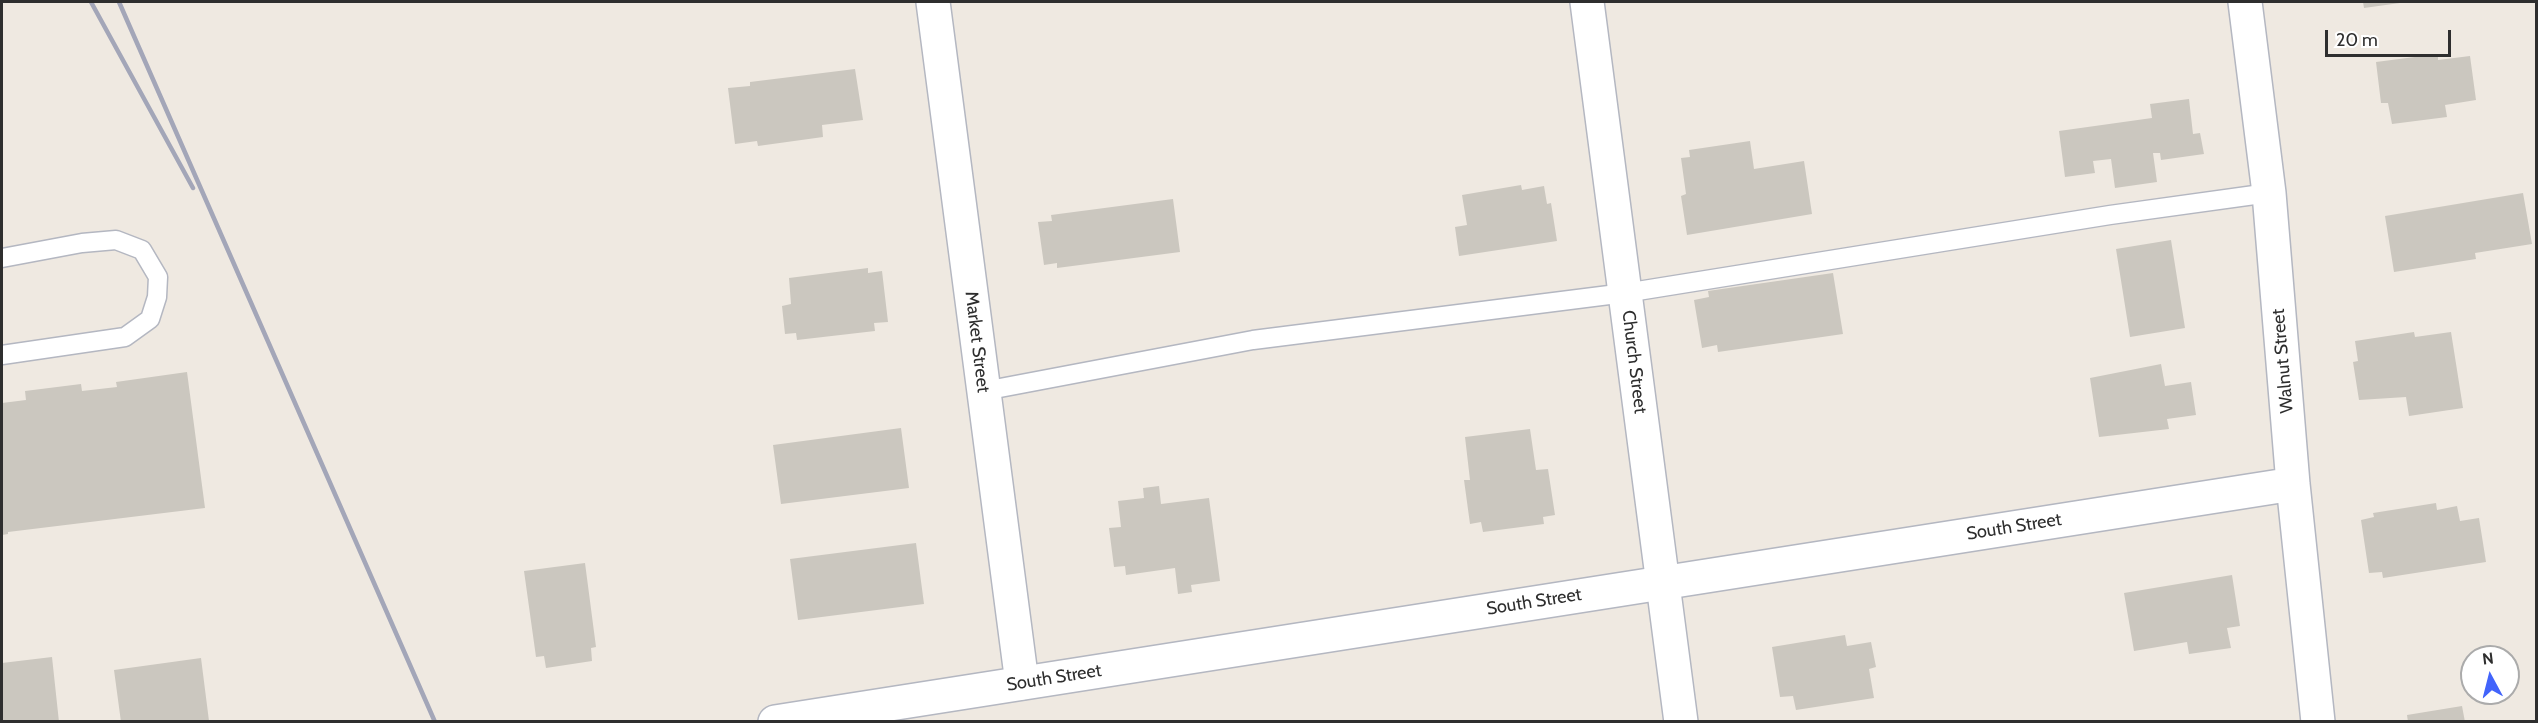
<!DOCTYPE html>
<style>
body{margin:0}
#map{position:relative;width:2538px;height:723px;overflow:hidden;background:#efe9e1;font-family:Cabin,sans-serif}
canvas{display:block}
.frame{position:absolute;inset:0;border:3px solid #2e2e2e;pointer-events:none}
.north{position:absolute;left:2460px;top:645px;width:60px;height:60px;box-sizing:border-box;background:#fff;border:2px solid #ababab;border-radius:50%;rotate:353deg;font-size:16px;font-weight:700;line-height:24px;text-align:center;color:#2e2e2e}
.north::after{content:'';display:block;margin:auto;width:21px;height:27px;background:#4264fb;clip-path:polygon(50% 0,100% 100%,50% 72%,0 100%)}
.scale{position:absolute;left:2325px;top:30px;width:126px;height:27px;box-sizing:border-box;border:3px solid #2e2e2e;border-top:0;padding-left:8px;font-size:18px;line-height:21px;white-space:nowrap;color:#2e2e2e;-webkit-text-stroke:4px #fff;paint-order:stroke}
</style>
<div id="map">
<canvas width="2538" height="723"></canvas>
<div class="frame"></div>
<div class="north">N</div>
<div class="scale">20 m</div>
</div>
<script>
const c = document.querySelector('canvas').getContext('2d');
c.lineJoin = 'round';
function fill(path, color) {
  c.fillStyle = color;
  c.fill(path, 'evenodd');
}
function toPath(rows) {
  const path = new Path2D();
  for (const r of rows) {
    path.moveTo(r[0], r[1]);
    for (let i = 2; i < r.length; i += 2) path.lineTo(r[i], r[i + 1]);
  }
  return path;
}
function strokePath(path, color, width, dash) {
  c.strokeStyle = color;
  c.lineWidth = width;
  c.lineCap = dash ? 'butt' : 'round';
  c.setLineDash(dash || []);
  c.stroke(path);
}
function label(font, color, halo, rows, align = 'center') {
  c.font = font + ' Cabin,sans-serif';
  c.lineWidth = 4.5;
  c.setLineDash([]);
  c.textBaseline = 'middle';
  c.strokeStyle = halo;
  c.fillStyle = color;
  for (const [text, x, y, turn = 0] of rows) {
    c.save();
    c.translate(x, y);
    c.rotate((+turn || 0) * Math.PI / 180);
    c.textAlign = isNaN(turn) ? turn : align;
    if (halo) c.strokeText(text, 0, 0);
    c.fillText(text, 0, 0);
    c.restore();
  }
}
fill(toPath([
 [2363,2,2400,2,2400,3,2364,8],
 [2438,54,2438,60,2470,56,2476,100,2445,105,2447,117,2392,124,2388,103,2381,103,2376,62],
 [855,69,863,120,822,125,823,137,758,146,757,141,735,144,728,88,750,86,750,82],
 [2189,99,2193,134,2200,133,2204,154,2161,160,2160,153,2153,153,2157,182,2115,188,2111,159,2093,161,2095,173,2065,177,2059,131,2152,118,2150,104],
 [1750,141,1754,169,1804,161,1812,214,1687,235,1681,196,1686,194,1681,158,1690,157,1689,150],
 [1521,185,1522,190,1544,186,1547,204,1551,203,1557,241,1459,256,1455,227,1467,225,1462,195],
 [2523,193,2532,244,2475,253,2476,259,2394,272,2385,216],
 [1173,199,1180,252,1057,268,1057,263,1044,265,1038,222,1052,221,1051,215],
 [2171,240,2185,328,2130,337,2116,249],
 [868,268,868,273,882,271,888,322,874,323,875,331,797,340,796,333,785,334,782,306,791,304,789,278],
 [1833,273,1843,334,1718,352,1717,345,1702,348,1694,300,1709,297,1708,291],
 [2414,332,2415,337,2451,332,2463,408,2409,416,2406,397,2359,400,2353,362,2358,361,2355,341],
 [2161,364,2165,386,2191,382,2196,415,2167,419,2169,429,2099,437,2090,378],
 [187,372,205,508,8,532,8,534,2,535,2,403,26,400,25,391,81,384,82,391,117,387,116,382],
 [901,428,909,488,781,504,773,445],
 [1530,429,1536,470,1548,469,1555,515,1543,517,1544,524,1483,532,1481,522,1470,524,1464,480,1470,480,1465,437],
 [1159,486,1161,504,1209,498,1220,581,1191,585,1192,592,1178,594,1175,568,1126,575,1125,566,1114,567,1109,528,1121,527,1118,501,1144,498,1143,488],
 [2436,503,2437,510,2457,506,2460,521,2479,518,2486,562,2383,578,2382,572,2369,573,2361,520,2374,517,2373,513],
 [916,543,924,604,798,620,790,559],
 [585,563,596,647,591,648,592,661,546,668,544,656,536,657,524,571],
 [2232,575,2240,626,2227,628,2231,648,2189,654,2187,642,2134,651,2124,593],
 [1845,635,1847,646,1871,642,1876,667,1869,669,1874,698,1796,710,1793,696,1780,697,1772,647],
 [52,657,59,722,2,722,2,663],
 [201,658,209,721,121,722,114,670],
 [2462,706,2465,722,2408,722,2407,715]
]), '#cbc7bf');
const service = toPath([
 [2,258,82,243,116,240,142,250,158,277,157,297,150,319,125,337,2,355],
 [984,391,1253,340,1625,293,2110,215,2269,193]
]);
const minor = toPath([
 [933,2,1022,683],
 [1587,2,1681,722]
]);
const tertiary = toPath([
 [2245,2,2269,193,2293,484,2318,722],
 [775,722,2293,484]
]);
strokePath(service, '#b4b7c1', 21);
strokePath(minor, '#b4b7c1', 36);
strokePath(tertiary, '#b4b7c1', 36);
strokePath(service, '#fff', 18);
strokePath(minor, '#fff', 33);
strokePath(tertiary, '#fff', 33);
strokePath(toPath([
 [91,2,193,188],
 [119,2,435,722]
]), '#a3a6b8', 4.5);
label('18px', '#2e2e2e', '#fff', [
 ["Market Street",977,342,83],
 ["Walnut Street",2283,361,-95],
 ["Church Street",1634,362,83],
 ["South Street",2014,527,-9],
 ["South Street",1534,602,-9],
 ["South Street",1054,678,-9]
]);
</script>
